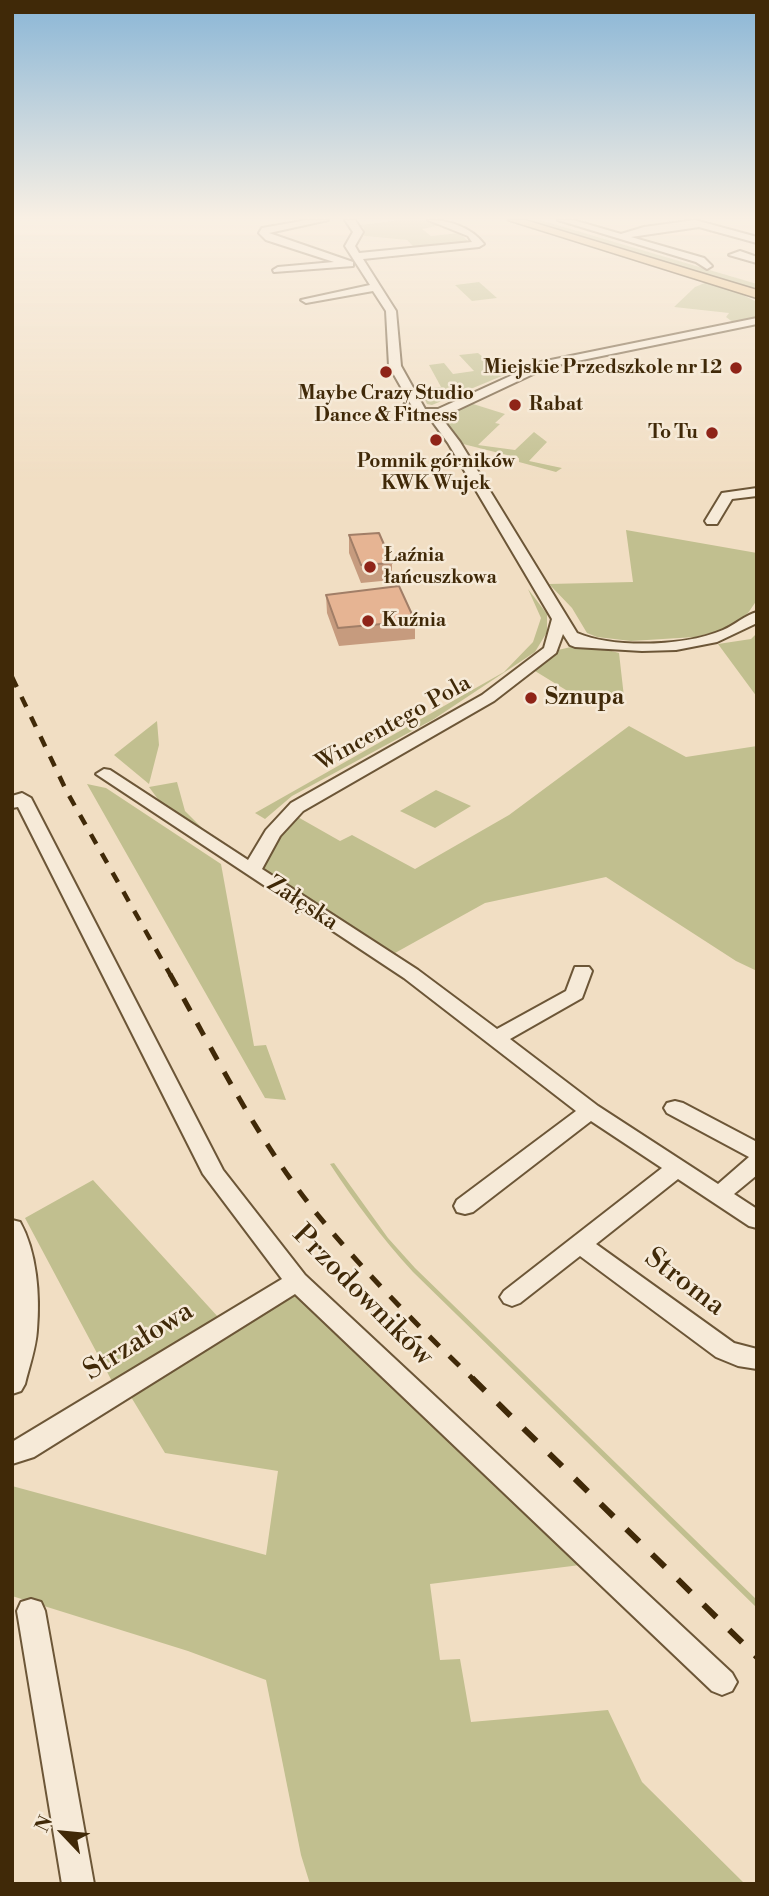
<!DOCTYPE html>
<html>
<head>
<meta charset="utf-8">
<style>
	body { margin:0 }
	#map { position:relative; width:769px; height:1896px; overflow:hidden; background:#f1dec3; font-family:"Libre Bodoni",serif }
	canvas { display:block }
	.frame { position:absolute; inset:0; border:14px solid #402908; pointer-events:none }
	.north { position:absolute; left:28px; top:1798px; width:70px; height:70px; -webkit-text-stroke:5px #f6ead8; paint-order:stroke; rotate:296deg; font-size:19px; font-weight:700; line-height:28px; text-align:center; color:#402908 }
	.north::after { content:''; display:block; margin:auto; width:24px; height:32px; background:#402908; clip-path:polygon(50% 0,100% 100%,50% 72%,0 100%) }
</style>
</head>
<body>
<div id="map">
<canvas width="769" height="1896"></canvas>
<div class="frame"></div>
<div class="north">N</div>
</div>
<script>
const g = document.querySelector('canvas').getContext('2d');
g.lineJoin = 'round';
function fillPath(path, color) { g.fillStyle = color; g.fill(path, 'evenodd'); }
function stroke(path, color, width, dash) { g.strokeStyle = color; g.lineWidth = width; g.lineCap = dash ? 'butt' : 'round'; g.setLineDash(dash || []); g.stroke(path); }
function write(font, color, halo, rows, align = 'center') {
  g.font = font + ' "Libre Bodoni",serif'; g.lineWidth = 5; g.setLineDash([]); g.textBaseline = 'middle'; g.strokeStyle = halo; g.fillStyle = color; for (const [text, x, y, turn = 0] of rows) {
    g.save(); g.translate(x, y); g.rotate((+turn || 0) * Math.PI / 180); g.textAlign = isNaN(turn) ? turn : align; if (halo) g.strokeText(text, 0, 0); g.fillText(text, 0, 0); g.restore();
  }
}
const green = new Path2D(`
	M400,220H424L441,225L422,229L431,236L460,233L469,242L416,249L407,240L364,236V228L360,225Z
	M521,220H540L757,284V291Z
	M479,282L497,298L472,301L455,285Z
	M707,282L739,293L757,302V318L734,323L726,317L729,313L674,307L695,287Z
	M478,353L500,371L526,366L432,405L427,404L420,389L441,387L429,365L444,363L453,374L474,371L459,355Z
	M470,403L505,414L495,423L500,424L478,445L515,450L534,432L547,442L529,461L562,468L556,472L519,462V458L459,443L455,434H451L443,423V417Z
	M626,530L757,553V600L748,613L726,629L695,637L631,641L597,637L587,633L572,608L549,584L633,582Z
	M528,589L547,614V632L535,652L434,719L292,796L265,819L255,813L504,672L533,642L541,618Z
	M757,633V697L718,644L751,639Z
	M575,646H593L619,653L624,697L592,706L535,671L554,651Z
	M157,721L159,745L149,784L114,755Z
	M629,726L686,757L757,746V971L736,961L606,877L485,903L395,953L262,868L277,839L296,816L340,841L352,835L415,869L509,815Z
	M177,782L185,811L205,831L160,802L149,787Z
	M87,784L106,788L221,864L254,1046L266,1045L286,1100L265,1098Z
	M436,790L471,806L435,828L400,811Z
	M334,1163L388,1238L415,1268L757,1600V1608L413,1272C382,1238 355,1202 330,1164Z
	M93,1180L219,1318L114,1385L25,1218Z
	M291,1291L580,1565L430,1584L440,1660L460,1659L471,1722L608,1710L642,1782L745,1884H310L301,1855L266,1680L188,1651L12,1596V1486L266,1555L278,1471L165,1453L128,1392Z`);
const minor = new Path2D(`
	M307,220H328L269,233L353,262V266L274,272L273,270L278,267L334,262L266,240L259,233L262,228Z
	M345,220H355L363,232L355,246L359,253L472,242L468,236L428,220C449,220 471,227 484,244L479,247L363,259L396,311L401,366L425,409H438L541,362L757,318V324L548,367L446,415L444,421L460,442L577,633C615,649 686,646 723,630C735,625 745,615 757,612V623L717,642L676,650L642,651L575,647L570,645L563,634L556,653L494,701L303,811L280,836L262,869L418,970L497,1029L566,991L575,967H589L592,971L582,998L510,1039L598,1106L718,1184L749,1157L667,1113L664,1108L667,1103L675,1101L683,1103L757,1142V1175L734,1194L757,1209V1228L749,1226L678,1179L596,1244L734,1343L757,1349V1369L738,1366L716,1357L580,1256L520,1303L512,1306L504,1303L500,1297L504,1291L662,1168L591,1121L473,1212L465,1214L457,1212L454,1206L457,1200L576,1111L404,978L96,774L104,769L110,770L248,860L266,830L291,803L482,695L544,648L552,619L448,443L432,421L433,416L417,415L389,366L386,311L373,291L306,303L301,300L370,285L345,246L353,232Z
	M558,220H573L621,234L644,227L695,220L757,237V243L699,227L631,237L704,258L712,266L707,269L696,262Z
	M740,251L757,257V263L729,255Z
	M757,488V496L732,499L717,524H707L705,521L722,493Z
	M22,793L31,798L223,1170L305,1275L732,1673L737,1682L732,1691L722,1695L712,1691L295,1294L34,1457L12,1464V1442L282,1279L203,1174L18,807L12,808V796Z
	M12,1220L20,1222C37,1252 40,1296 37,1330C36,1348 29,1367 25,1384L21,1391L12,1394Z
	M31,1599L41,1602L45,1611L94,1884H62L17,1611L21,1602Z`);
const major = new Path2D(`
	M508,220H525L757,290V298Z`);
const railFar2 = new Path2D(`
	M12,677L67,792L171,976`);
const railFar1 = new Path2D(`
	M170,974C216,1056 258,1141 317,1214C365,1273 419,1327 474,1380`);
const rail = new Path2D(`
	M472,1378L757,1657`);
const wall = new Path2D(`
	M349,535L392,563V580L361,583L349,553Z
	M326,595L415,621V639L339,646L327,613Z`);
const building = new Path2D(`
	M379,533L392,563L361,565L349,535Z
	M399,586L415,621L338,628L326,595Z`);
const markers = [
	[736,368,7,"#8f2418"],
	[386,372,7,"#8f2418"],
	[515,405,7,"#8f2418"],
	[712,433,7,"#8f2418"],
	[436,440,7,"#8f2418"],
	[370,567,7,"#8f2418"],
	[368,621,7,"#8f2418"],
	[531,698,7,"#8f2418"]
];
const farPoinames = [
	["Miejskie Przedszkole nr 12",722,368,"right"],
	["Maybe Crazy Studio",386,394,"center"],
	["Dance & Fitness",386,416,"center"],
	["Rabat",529,405],
	["To Tu",698,433,"right"],
	["Pomnik górników",436,462,"center"],
	["KWK Wujek",436,484,"center"],
	["Łaźnia",384,556],
	["łańcuszkowa",384,578],
	["Kuźnia",382,621]
];
const poiNames = [
	["Sznupa",545,698]
];
const streetNames = [
	["Wincentego Pola",394,724,-29],
	["Załęska",302,904,33]
];
const nearStreetnames = [
	["Stroma",684,1283,37],
	["Przodowników",362,1296,45],
	["Strzałowa",139,1342,-32]
];
fillPath(green, '#c1bf8f');
stroke(minor, '#6c5637', 4);
stroke(major, '#402908', 3);
fillPath(minor, '#f6ead8');
fillPath(major, '#e8bf82');
stroke(railFar2, '#402908', 4.5, [11, 11]);
stroke(railFar1, '#402908', 5, [14, 14]);
stroke(rail, '#402908', 6, [18, 18]);
fillPath(wall, '#c69b7e');
fillPath(building, '#e6b493');
stroke(building, '#a17e67', 2);
const sky = g.createLinearGradient(0, 0, 0, 485);
sky.addColorStop(0, '#8ab6d6');
sky.addColorStop(0.45, '#f9f0e4');
sky.addColorStop(1, '#f9f0e400');
g.fillStyle = sky;
g.fillRect(0, 0, 769, 485);
for (const [x, y, r, color] of markers) { const dot = new Path2D(); dot.arc(x, y, r, 0, 2 * Math.PI); g.fillStyle = color; g.fill(dot); stroke(dot, '#f6ead8', 2.5); }
write('bold 19px', '#402908', '#f6ead8', farPoinames, 'left');
write('bold 23px', '#402908', '#f6ead8', poiNames, 'left');
write('23px', '#402908', '#f6ead8', streetNames);
write('28px', '#402908', '#f6ead8', nearStreetnames);
</script>
</body>
</html>
